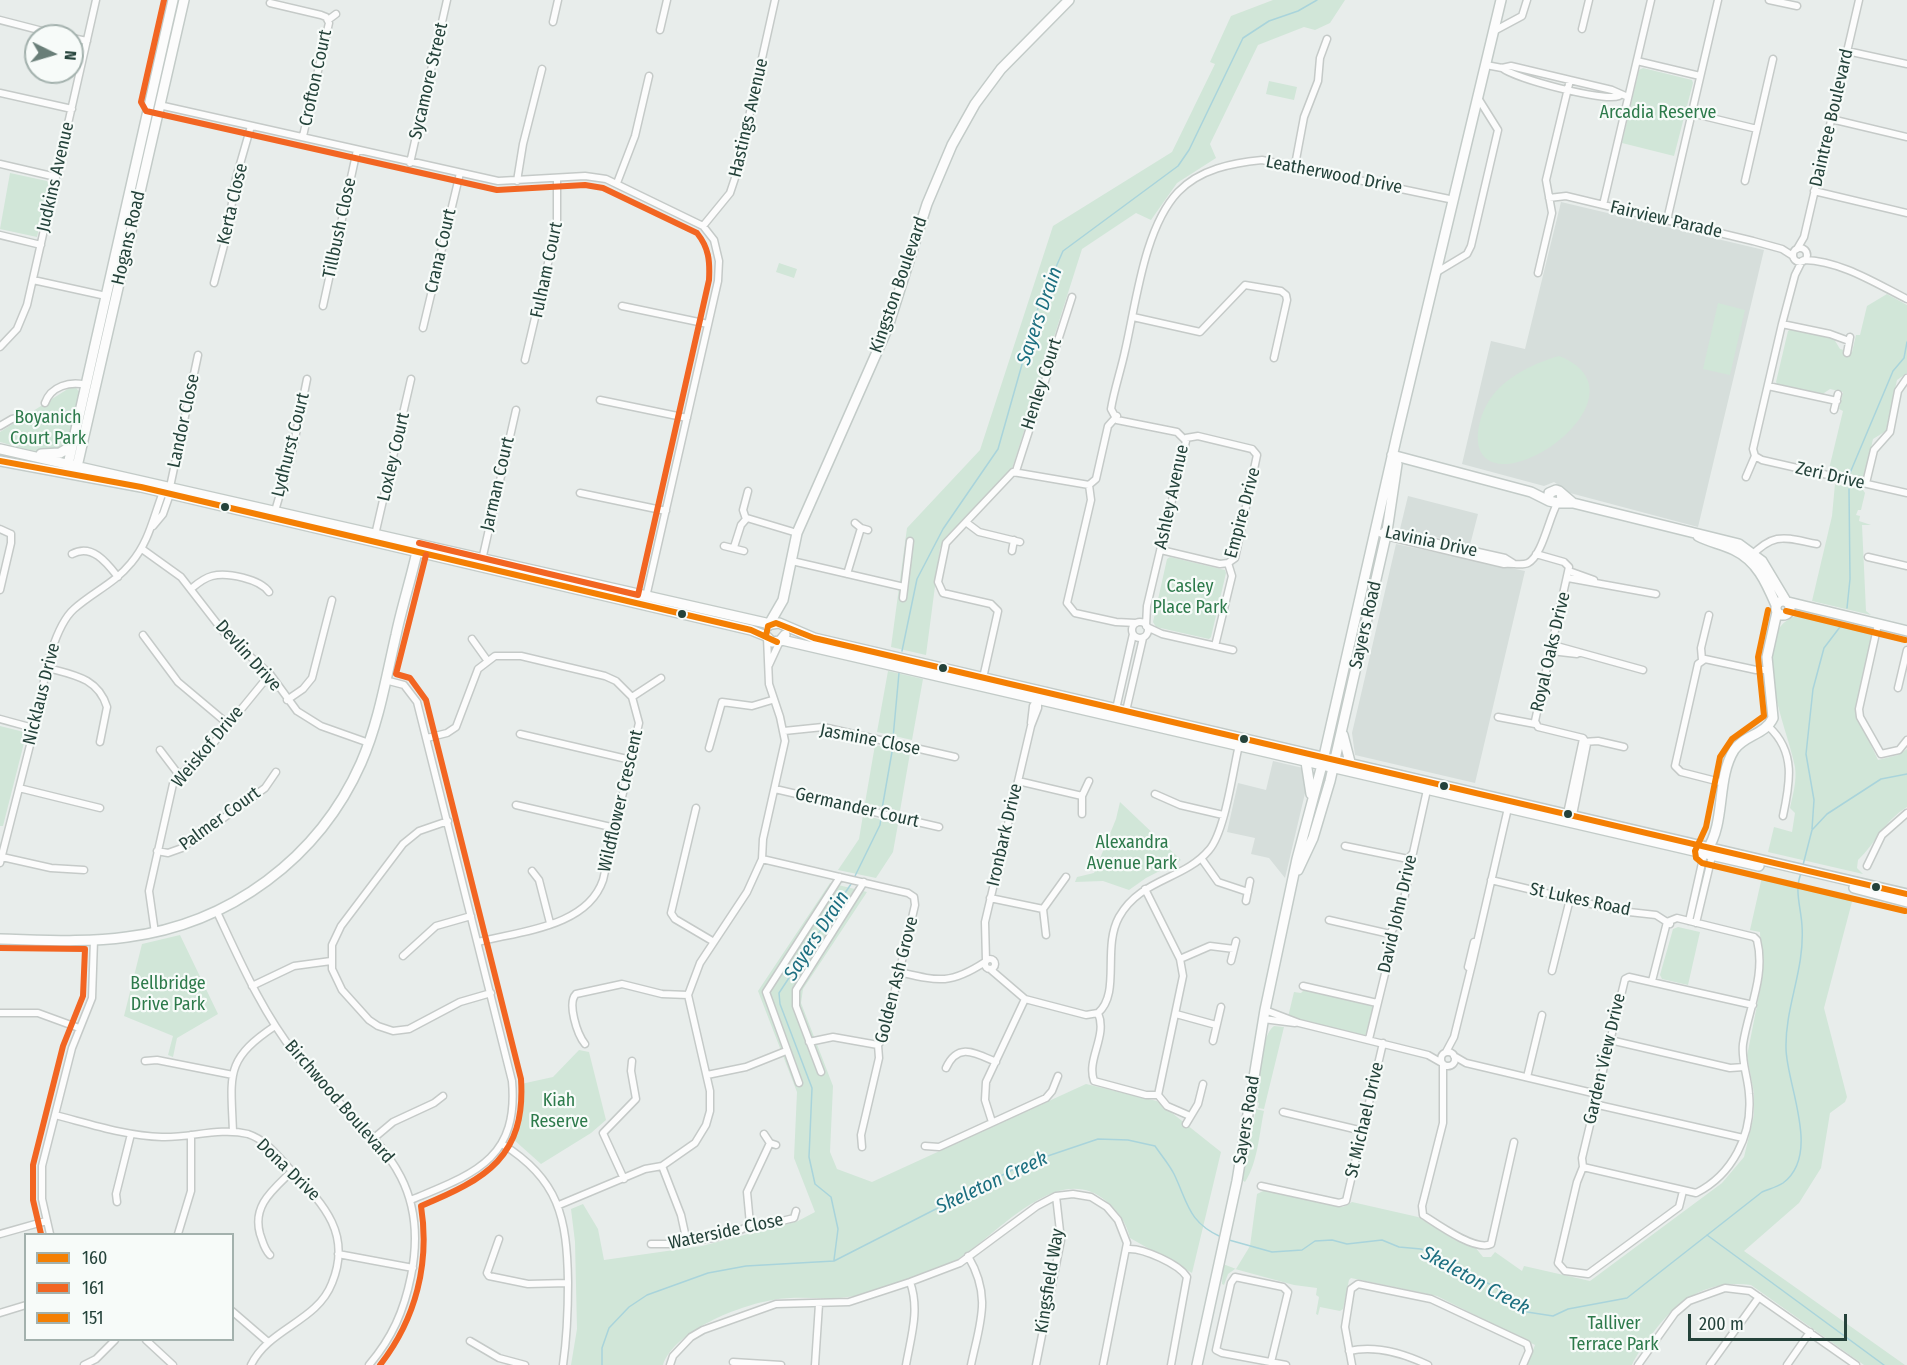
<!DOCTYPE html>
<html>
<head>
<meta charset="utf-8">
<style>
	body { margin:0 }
	#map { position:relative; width:1907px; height:1365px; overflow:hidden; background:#e8edeb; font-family:"Fira Sans Condensed",sans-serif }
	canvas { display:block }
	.legend { position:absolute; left:24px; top:1233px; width:210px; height:108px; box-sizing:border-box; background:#f7fbf9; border:2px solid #a3b1ad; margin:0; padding:8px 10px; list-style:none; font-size:18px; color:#24423a }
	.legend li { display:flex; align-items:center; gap:12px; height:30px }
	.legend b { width:30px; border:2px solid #a3b1ad }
	.north { position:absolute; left:24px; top:24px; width:60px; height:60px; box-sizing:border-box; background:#f7fbf9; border:2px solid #a3b1ad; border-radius:50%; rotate:95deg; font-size:16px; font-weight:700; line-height:24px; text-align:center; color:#24423a }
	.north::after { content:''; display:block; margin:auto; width:21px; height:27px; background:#697e78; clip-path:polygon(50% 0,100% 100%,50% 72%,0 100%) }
	.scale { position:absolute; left:1688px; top:1314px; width:159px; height:27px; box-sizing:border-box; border:3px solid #24423a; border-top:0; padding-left:8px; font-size:18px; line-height:21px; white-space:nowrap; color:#24423a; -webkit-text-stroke:4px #f7fbf9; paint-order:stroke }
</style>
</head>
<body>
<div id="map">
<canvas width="1907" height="1365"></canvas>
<ul class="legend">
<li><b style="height:8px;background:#f47f03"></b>160</li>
<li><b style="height:8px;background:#f26522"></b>161</li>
<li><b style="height:8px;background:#f47f03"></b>151</li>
</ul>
<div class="north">N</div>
<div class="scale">200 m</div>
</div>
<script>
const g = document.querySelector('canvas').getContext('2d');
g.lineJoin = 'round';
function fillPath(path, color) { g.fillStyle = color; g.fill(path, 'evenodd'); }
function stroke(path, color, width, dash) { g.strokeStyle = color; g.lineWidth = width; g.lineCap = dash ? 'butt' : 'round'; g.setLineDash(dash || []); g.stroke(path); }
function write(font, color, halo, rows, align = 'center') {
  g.font = font + ' "Fira Sans Condensed",sans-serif'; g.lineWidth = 4.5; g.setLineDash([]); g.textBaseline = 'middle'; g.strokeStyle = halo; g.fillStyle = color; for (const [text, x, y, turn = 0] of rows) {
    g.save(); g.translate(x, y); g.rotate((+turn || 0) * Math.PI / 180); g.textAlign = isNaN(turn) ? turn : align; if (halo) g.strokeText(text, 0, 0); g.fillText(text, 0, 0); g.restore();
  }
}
const built = new Path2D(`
	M1561,202L1764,250L1698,527L1570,493L1554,482L1544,486L1462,464L1491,341L1525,349Z
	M1408,496L1478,514L1470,545L1400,529Z
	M1396,544L1525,571L1475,783L1355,755L1352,733Z
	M1273,761L1303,768L1306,789L1285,878L1269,858L1251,854L1255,838L1227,832L1238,783L1266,790Z`);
const green = new Path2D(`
	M1273,0H1345L1330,23L1315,30L1304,27L1258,45L1210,144L1216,158L1177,183L1151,220L1136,213L1082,249L1012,469L940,548L926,655L891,647L907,528L980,450L1053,226L1172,152L1215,64L1210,62L1231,16Z
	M1643,68L1692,80L1693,83L1674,156L1622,143L1639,70Z
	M1269,81L1297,87L1294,100L1266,94Z
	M10,173L47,181L49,184L37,237L0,229Z
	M779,263L797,269L794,278L776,272Z
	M1887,294L1907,305V373L1897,380L1886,431L1873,439L1865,475L1862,477L1829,469L1843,411L1839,409L1843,392L1830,389L1821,395L1778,385L1776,382L1788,331L1791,329L1834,339L1840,349L1852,352L1856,335H1860L1867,306Z
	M1718,303L1745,310L1730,375L1703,369Z
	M1559,356C1633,385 1556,460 1507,464C1465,466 1476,416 1493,395C1509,375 1535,363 1559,356Z
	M74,385L80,393C77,407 76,432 68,444C57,461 16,446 0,442V432Z
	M1835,484L1863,490L1865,493L1861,510H1858L1856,515L1860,516L1859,521L1871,525H1862L1866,611L1871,615L1812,601L1832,516Z
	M1170,557L1225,570L1226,573L1211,637L1209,639L1156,627L1153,622L1167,559Z
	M1802,614L1870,628L1873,631L1855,711L1878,760L1898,755L1907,749V807C1884,821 1876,843 1858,860L1857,868L1863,874L1768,852L1774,827L1792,832L1795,813L1790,808C1793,794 1797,781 1795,767C1789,730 1740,628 1802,614Z
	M888,671L923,679L912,740L877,732Z
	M0,726L24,732L26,735L3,826H0Z
	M875,745L910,753L900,811L865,803Z
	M1120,802L1181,860L1146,878L1129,890L1103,881L1075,882L1077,877L1094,873L1116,819Z
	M863,815L898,824L893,852L876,878L838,870L859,839Z
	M1762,877L1853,898L1824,1008L1847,1097L1845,1102L1830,1113L1821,1168L1799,1203L1744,1251L1905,1365H1864L1751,1285C1705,1279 1675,1302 1650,1337C1644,1346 1636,1355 1632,1365H1527L1535,1345L1437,1296L1351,1278L1349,1280L1343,1309L1340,1311L1320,1307L1318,1315L1316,1314L1319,1297L1316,1295L1317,1288L1294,1285L1235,1269L1228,1274L1224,1285L1222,1284L1223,1264L1236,1269L1250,1246L1257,1194L1267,1189L1343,1207L1352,1202L1418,1217L1455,1240L1475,1247L1483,1257H1491L1495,1252L1522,1271L1524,1266L1590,1281L1722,1183L1744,1157L1754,1115V1093L1747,1056L1762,980L1760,932L1750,930Z
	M830,883L867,892L803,989L801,1003L833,1086L830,1152L837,1169L872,1182L1086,1084L1157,1101L1221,1152L1192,1273L1130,1238C1126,1222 1119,1212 1106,1201C1058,1159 996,1236 958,1259C943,1269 873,1293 855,1296C828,1301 799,1295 773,1300C740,1305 674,1331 663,1365H571L577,1329L575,1242L571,1209L583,1204L598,1229L604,1260L702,1246L798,1221L815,1212L794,1158L797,1092L758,991Z
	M1678,927L1700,932L1688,985L1662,979L1660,975L1673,929Z
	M180,935L218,1014L177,1038L173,1057L168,1055L173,1036L124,1016L142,944Z
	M1305,989L1373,1005L1368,1033L1364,1036L1288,1017L1294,992L1301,993Z
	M1274,1026L1284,1027L1264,1109L1258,1108L1259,1103L1257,1102C1260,1085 1260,1035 1274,1026Z
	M579,1050L589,1052L606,1120L591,1133L541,1164L513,1139L521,1111V1084L553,1077Z
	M1256,1109L1264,1111C1259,1134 1258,1162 1245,1182L1242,1180Z`);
const stream = new Path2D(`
	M1850,473L1893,371L1904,358L1907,342
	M1847,608L1850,579L1849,489
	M902,651L917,579L943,529L998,449L1038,308L1063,251L1178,166L1189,150L1243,38L1269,21L1298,11L1317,0
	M893,738L899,673
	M882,809L893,746
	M1812,829L1814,800L1806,754L1813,689L1824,648L1843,623
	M1803,865L1812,830L1827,814L1881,779L1907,774
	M855,876L880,825L881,818
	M1707,1235L1884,1365
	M1229,1240L1272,1252L1302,1250L1315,1241L1332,1240L1347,1244L1382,1240L1399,1247L1421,1249L1436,1254L1500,1290L1527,1312L1553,1316L1568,1309L1627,1298L1762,1192C1769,1189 1777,1187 1783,1183C1822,1154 1786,1084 1786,1048C1785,1007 1805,969 1802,926C1801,907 1794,891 1801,873
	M834,1260L838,1229L831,1197L815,1184L809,1157L812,1088L780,1004L779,993L851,884
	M602,1365V1348L609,1328L629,1307L647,1295L708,1273L746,1266L834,1261L1024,1164L1098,1139L1128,1140L1155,1146C1161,1155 1169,1164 1174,1174C1188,1203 1188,1222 1221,1237`);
const street = new Path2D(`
	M1769,0L1797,6
	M270,3L321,15L326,17L329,23L303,136
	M0,20L62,36
	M328,20L336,14
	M553,22L558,0
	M1582,29L1589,0
	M660,30L667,0
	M1494,31L1522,16L1527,0
	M72,38L87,41
	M1847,51L1907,64
	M1637,61L1700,76
	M1486,65L1502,68L1511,66L1612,90L1628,97
	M1502,68C1516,79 1604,102 1619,96
	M0,93L72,109
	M159,105L498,181L585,176L606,179L703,226L714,240L719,261L718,281L646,597
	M1691,113L1757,129
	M1831,119L1907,137
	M410,163L447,0
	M0,164L56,177
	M1295,165L1304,117L1318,81L1320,58L1327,39
	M517,181L523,144L542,69
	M1745,181L1773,59
	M617,183L635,136L649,76
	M1814,191L1907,213
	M1549,198L1566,196L1753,241L1782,249L1793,256
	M1603,205L1651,0
	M1667,220L1718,0
	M703,226L730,193L736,175L775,0
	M0,235L41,245
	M1793 255a7 7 0 1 1 14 0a7 7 0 1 1-14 0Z
	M1797,249L1804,237L1859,0
	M1804,260C1841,261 1875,283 1907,299
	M1437,272L1467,254L1471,246L1498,130L1478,98
	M1538,273L1552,213L1546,180L1570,80
	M33,280L106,296
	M214,283L227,234L236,178L251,126
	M323,306L357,150
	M622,306L708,324
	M1133,317L1200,332L1245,285L1281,291L1286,295L1287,300L1274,358
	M1782,324L1830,334L1849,341
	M423,328L460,173
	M0,347L17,329L27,305L96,0
	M1847,353L1850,337
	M525,360L557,225V178
	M1768,386L1837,401
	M600,400L687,418
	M45,403C51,386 70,381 86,385
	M1834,410L1838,394
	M1117,416L1108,426L1096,479L1089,485L1091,500L1067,603L1075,613L1116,622L1136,623
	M0,426L12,419L22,417
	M1186,438L1198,436L1252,449L1257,455L1235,558L1228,563L1232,576L1215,646
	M1755,456L1762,460L1907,493
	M1016,471L1072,297
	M1746,477L1755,456L1753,449L1782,324L1795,275L1802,261
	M1866,483L1874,450L1890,432L1898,391L1907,378
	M170,487L198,355
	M580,493L666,511
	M275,511L292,453L307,379
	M746,519L743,510L748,491
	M855,523L861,528L868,530
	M967,523L979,532L1020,542
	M153,526L163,514L170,494
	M0,529L11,534
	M1376,531L1386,536L1504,564C1512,563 1522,566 1528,563C1542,556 1549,518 1557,504
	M1384,531L1505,558L1513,563
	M375,535L411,379
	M724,546L744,551
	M734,547L741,525L747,518L797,533
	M142,549L181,577L226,635L270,674L297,711L321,726L369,743
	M1161,550L1220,564L1228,563
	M1012,551L1014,540
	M72,554C92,543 107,563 118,577
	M1536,554L1564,562L1569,567L1535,721L1538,727L1583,738L1587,744L1573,815
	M1750,557C1775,531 1785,538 1817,544
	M1868,557L1907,566
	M482,560L516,410
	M792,561L904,587
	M1569,571L1594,580
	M847,574L861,528
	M1568,578L1656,594
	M192,588C198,583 204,578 212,576C227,572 260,579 269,592
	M0,590L11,543V534
	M903,598L910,541
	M1132 630a8 8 0 1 1 16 0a8 8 0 1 1-16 0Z
	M1878,624L1859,709L1860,717L1881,754L1899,750L1907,740
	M1146,626L1147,606L1186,441L1177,432L1117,420L1111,409C1114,390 1121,370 1125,351C1136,304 1144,228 1178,192C1200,169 1232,163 1262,160L1454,200
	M1147,627L1162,634L1233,650
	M143,635L178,682L228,724
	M472,639L487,660
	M1553,645L1643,670
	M1551,651L1577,654
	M1702,660L1701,648L1709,615
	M769,665L780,641
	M48,668C74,675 98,678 107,707L100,742
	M983,678L998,611L991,604L943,593L938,582L946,543L1013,472L1089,485
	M385,680L404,685L417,702L512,1081C519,1160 473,1174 411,1200
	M1898,688L1907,650
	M632,697L661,678
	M287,700L303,689L312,678L332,600
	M1116,709L1133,634
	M1126,711L1143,638
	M1498,717L1535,724
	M0,719L33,728
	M1031,723L1033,706L1038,698
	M1769,727C1796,752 1790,783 1783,816
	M784,731L823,727L955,757
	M520,734L631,760
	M427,738L447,733L456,727L478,669L495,656H521L605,676L616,681L632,697L639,723L603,880C587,927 521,931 478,942
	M1583,742L1598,741L1624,747
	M709,748L722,702L752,706L772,700
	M160,750L179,775
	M1018,781L1082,796
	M1724,783L1681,772L1675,766L1698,664L1705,659L1756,670H1766
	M19,788L100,808
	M775,789L939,827
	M1155,794L1180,805L1223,815
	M516,805L615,828
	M696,808L671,913L675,919L714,942
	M1082,814V796L1089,781
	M1567,814L1583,739
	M448,821L419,831L403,844L341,926L332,945V969L342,990L369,1020L378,1026L393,1031L409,1029L460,1002L491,993
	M1345,846L1408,859
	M157,851L168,853L182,848L265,788L276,772
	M2,857L51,868L84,870
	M1201,858L1218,882L1248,892
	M762,859L908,893L914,897L915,905L884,1037L878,1045L879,1058L861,1135L862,1147
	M0,863L42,698C43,674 56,625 74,609C93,592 115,583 131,563C149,542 153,518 163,492
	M1867,866L1882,835L1907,813
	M532,871L539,880L550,923
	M1491,880L1620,911L1656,915L1670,924
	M1145,889L1180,959L1183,976L1158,1095
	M990,898L1043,909L1066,877
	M1246,901L1250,881
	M1043,909L1046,935
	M217,912C240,961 262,1012 296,1055C356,1131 434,1163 411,1276C404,1311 392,1338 369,1365
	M1329,920L1390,934
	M1689,921L1704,854
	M1667,922L1677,918L1754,937L1757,940C1766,976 1748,1010 1743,1044C1741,1061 1748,1077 1749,1094C1753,1135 1732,1175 1696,1193L1583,1167L1582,1158L1625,979L1629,977L1753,1005
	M1696,923L1712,856
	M155,933L149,891L173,784L179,775L203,756L270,674
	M403,956L436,926L471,916
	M1180,959L1210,946L1234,949
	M985 964a5 5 0 1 1 10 0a5 5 0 1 1-10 0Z
	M986,961L985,922L1031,726L1038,708V697
	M1231,961L1236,941
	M1468,967L1474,942
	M990,969L1025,999L1086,1015L1098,1013
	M1552,971L1570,899
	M899,972C938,981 950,985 985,962
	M1652,981L1667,922
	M252,986L294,966L331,961
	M1303,986L1377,1003
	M1265,1010L1299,1023L1428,1055L1442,1063
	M0,1013H38L79,1028
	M1176,1014L1216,1025
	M1263,1019L1295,1023
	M1369,1039L1393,941L1390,934C1402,916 1410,881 1408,859L1413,853L1427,790
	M1610,1040L1730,1068L1744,1067
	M1213,1041L1221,1007
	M809,1042L833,1037L878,1045
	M585,1044C577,1034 567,1003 576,994L622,984L662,994L688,995
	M1441 1059a7 7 0 1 1 14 0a7 7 0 1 1-14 0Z
	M1446,1052L1454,1037L1473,960L1508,808
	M1454,1056L1466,1063L1597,1094
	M145,1061L157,1060L233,1075
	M1443,1064V1123L1422,1206L1423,1215C1437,1224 1476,1252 1491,1244L1514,1142
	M946,1068C958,1042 975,1053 996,1062
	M821,1072L796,1006V990L864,882
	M707,1075L746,1067L786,1051
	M1527,1077L1542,1015
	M799,1083L766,992L840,877
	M1594,1104L1743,1138
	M1283,1112L1363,1131
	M55,1115C90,1124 126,1136 162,1137C190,1138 220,1127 248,1134C266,1140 277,1155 289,1168C321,1202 353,1232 332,1283C317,1322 269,1328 251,1365
	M1190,1116L1167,1106L1158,1095H1146L1094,1081C1086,1059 1108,1036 1098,1013C1121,993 1102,948 1119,917C1141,878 1184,880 1209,850C1225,832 1233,770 1239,745
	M992,1122L985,1100L986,1082L1025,999
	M1186,1124L1198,1104L1203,1084
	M233,1132C231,1075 224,1060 275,1026
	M764,1134L770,1143L776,1145
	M374,1138L393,1122L434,1103L443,1096
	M502,1144C559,1179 567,1218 568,1282C568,1310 567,1337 563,1365
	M925,1146L939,1147L1046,1098L1052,1091L1058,1076
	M662,1166L681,1215L686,1238
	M1583,1167L1577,1182L1558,1263L1565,1271L1588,1274L1679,1207L1683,1191
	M624,1179L603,1133L636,1099L631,1071L632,1061
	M1261,1186L1339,1203L1346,1201L1383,1043
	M117,1202L116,1194L131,1134
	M559,1205L645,1169L662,1166L695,1143L706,1125L710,1111V1091L688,995L700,963L747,892L762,859L763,839L785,741L780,717L769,684L767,637
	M750,1224L747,1192L770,1143
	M0,1234L46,1221
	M50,1234L42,1199V1166L72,1048L92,998L94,940
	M178,1234L191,1191V1135
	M499,1239L487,1273L489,1276L528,1284L568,1283
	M651,1244H675L686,1238C697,1244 741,1233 750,1224L761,1226L794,1218L796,1211
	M1128,1249C1143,1248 1179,1264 1187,1277L1171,1365
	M338,1254L413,1268
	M270,1255C264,1249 263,1242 260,1234C252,1205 273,1190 292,1171
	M968,1256C992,1297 980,1322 971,1365
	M232,1311L268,1342
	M0,1313L26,1305
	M146,1340L173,1365
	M470,1341L499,1358L525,1365
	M1349,1351C1375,1345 1405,1354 1428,1365
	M733,1362L781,1365
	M1271,1362L1288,1292L1283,1287L1235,1277L1231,1283L1216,1350L1222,1353L1286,1365
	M84,1365L96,1359L115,1340
	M670,1365L673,1356L691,1337L703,1330L776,1304L849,1302L910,1282L960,1263L1037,1206L1056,1196L1073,1194L1091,1197L1107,1207L1118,1220L1127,1243L1103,1365
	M815,1365L819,1304
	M906,1365C911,1336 920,1310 910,1282
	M1036,1365L1061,1240L1056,1196
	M1352,1365L1345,1327L1351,1289L1358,1284L1431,1299L1527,1344L1529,1351L1523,1365
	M1638,1365L1675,1313L1689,1301L1725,1288L1750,1291L1856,1365
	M1710,1365L1759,1297
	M1787,1365L1810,1332`);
const secondary = new Path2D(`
	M0,449L770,624
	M41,454L60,453L72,446
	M1392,455L1531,492L1549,501
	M0,461L141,487L751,630L766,636L772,642L780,641L785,635
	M67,469L173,0
	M76,471L184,0
	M1561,493L1562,499L1558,503L1549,501V493L1556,490L1559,491L1573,503
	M1558,503H1573L1739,544L1762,561L1786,601
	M1698,536C1709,542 1722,544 1734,550C1757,561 1766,582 1776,605
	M1776 608a7 7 0 1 1 14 0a7 7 0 1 1-14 0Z
	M1788,602L1907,631
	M772,624L779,623L814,638L1907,894
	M768,626L783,600L797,533L888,327L927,204L952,145L975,104L1001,69L1069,0
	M782,640L1759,866
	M1343,735L1350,762
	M1306,762L1311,794
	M1707,850C1726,822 1716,779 1734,750C1744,735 1765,735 1773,718L1767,657L1777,612
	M1298,870L1313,838L1330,781L1387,531L1397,464
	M1854,888L1907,902
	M0,939C42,940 86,943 127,937C230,924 319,858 361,763C379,722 386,678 396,635C402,606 412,576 418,547
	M1197,1365L1237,1181L1265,1010L1297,859L1322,765L1397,435L1501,0`);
const bus1 = new Path2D(`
	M0,461L141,487L751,630L777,642
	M766,636L768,626L776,623L814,638L1907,894`);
const bus2 = new Path2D(`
	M164,0L141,102L146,111L497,190L585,185L603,188L697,233C709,248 710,261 709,280L638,595L419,543
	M0,948L85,949L83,996L63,1046L33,1165V1200L41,1234
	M380,1365C416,1319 430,1263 421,1206C486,1179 526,1157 521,1079L426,700L410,678L396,674L426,555`);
const bus3 = new Path2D(`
	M1768,610L1758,657L1764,716L1732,739L1720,757L1706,827L1695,851L1696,858L1702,863L1905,911
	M1786,611L1905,640`);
const markers = [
	[225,507,5,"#24423a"],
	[682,614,5,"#24423a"],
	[943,668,5,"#24423a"],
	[1244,739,5,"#24423a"],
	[1444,786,5,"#24423a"],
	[1568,814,5,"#24423a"],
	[1876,887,5,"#24423a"]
];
const streetNames = [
	["Crofton Court",316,78,-78],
	["Sycamore Street",429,81,-77],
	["Hastings Avenue",749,118,-77],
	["Daintree Boulevard",1832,118,-77],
	["Leatherwood Drive",1334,175,11],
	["Judkins Avenue",56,177,-77],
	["Kerta Close",233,204,-77],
	["Fairview Parade",1666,220,13],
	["Tillbush Close",340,228,-78],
	["Hogans Road",129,238,-77],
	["Crana Court",441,251,-77],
	["Fulham Court",547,270,-78],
	["Kingston Boulevard",899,285,-71],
	["Henley Court",1042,384,-72],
	["Landor Close",184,421,-78],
	["Lydhurst Court",291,445,-76],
	["Loxley Court",394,457,-77],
	["Zeri Drive",1830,476,13],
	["Jarman Court",498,484,-77],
	["Ashley Avenue",1172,497,-78],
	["Empire Drive",1243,513,-75],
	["Lavinia Drive",1431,542,12],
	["Sayers Road",1366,625,-77],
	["Royal Oaks Drive",1551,652,-77],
	["Devlin Drive",248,656,48],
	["Nicklaus Drive",42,694,-76],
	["Jasmine Close",870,740,11],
	["Weiskof Drive",208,747,-50],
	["Wildflower Crescent",621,801,-77],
	["Germander Court",857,808,13],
	["Palmer Court",220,819,-36],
	["Ironbark Drive",1005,835,-77],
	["St Lukes Road",1580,900,12],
	["David John Drive",1398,914,-77],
	["Golden Ash Grove",897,980,-76],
	["Garden View Drive",1605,1059,-77],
	["Birchwood Boulevard",339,1102,49],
	["Sayers Road",1247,1120,-81],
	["St Michael Drive",1365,1120,-77],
	["Dona Drive",288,1170,44],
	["Waterside Close",726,1232,-12],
	["Kingsfield Way",1050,1281,-81]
];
const parkNames = [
	["Arcadia Reserve",1658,113],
	["Boyanich",48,418],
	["Court Park",48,439],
	["Casley",1190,587],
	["Place Park",1190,608],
	["Alexandra",1132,843],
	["Avenue Park",1132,864],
	["Bellbridge",168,984],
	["Drive Park",168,1005],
	["Kiah",559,1101],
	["Reserve",559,1122],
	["Talliver",1614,1324],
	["Terrace Park",1614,1345]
];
const waterNames = [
	["Sayers Drain",1040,316,-71],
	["Sayers Drain",817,936,-57],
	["Skeleton Creek",992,1183,-25],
	["Skeleton Creek",1475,1281,29]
];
fillPath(built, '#d6dedb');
fillPath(green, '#d1e6d8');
stroke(stream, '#a9d4db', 1.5);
stroke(street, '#c5cac8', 9);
stroke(secondary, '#c3cbc8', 12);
stroke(street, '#fcfcfc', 6);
stroke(secondary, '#fcfcfc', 9);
stroke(bus1, '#f47f03', 6);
stroke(bus2, '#f26522', 6);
stroke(bus3, '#f47f03', 6);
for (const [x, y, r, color] of markers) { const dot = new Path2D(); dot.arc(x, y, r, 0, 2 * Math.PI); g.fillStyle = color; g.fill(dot); stroke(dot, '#f7fbf9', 2); }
write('18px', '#24423a', '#f7fbf9', streetNames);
write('18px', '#2d7a4b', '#f7fbf9', parkNames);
write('italic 20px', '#1c6f80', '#f7fbf9', waterNames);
</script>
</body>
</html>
